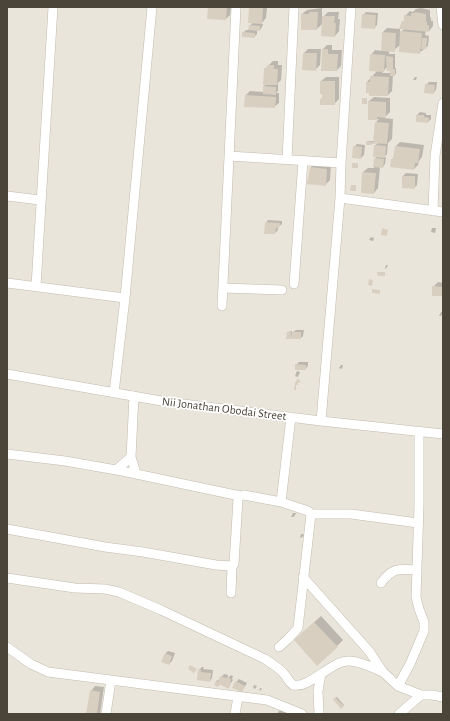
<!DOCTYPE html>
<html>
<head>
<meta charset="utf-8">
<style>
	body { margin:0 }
	#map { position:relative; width:450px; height:721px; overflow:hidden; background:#f6f3ec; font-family:"Alegreya Sans",sans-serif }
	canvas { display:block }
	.frame { position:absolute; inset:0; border:8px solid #4b4439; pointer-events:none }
</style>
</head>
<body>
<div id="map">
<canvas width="450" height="721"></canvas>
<div class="frame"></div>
</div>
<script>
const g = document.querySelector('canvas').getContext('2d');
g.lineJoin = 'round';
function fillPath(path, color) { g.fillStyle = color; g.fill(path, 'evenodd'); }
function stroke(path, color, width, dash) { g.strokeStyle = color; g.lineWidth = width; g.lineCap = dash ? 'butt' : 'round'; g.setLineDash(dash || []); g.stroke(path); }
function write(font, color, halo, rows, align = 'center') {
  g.font = font + ' "Alegreya Sans",sans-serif'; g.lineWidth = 3.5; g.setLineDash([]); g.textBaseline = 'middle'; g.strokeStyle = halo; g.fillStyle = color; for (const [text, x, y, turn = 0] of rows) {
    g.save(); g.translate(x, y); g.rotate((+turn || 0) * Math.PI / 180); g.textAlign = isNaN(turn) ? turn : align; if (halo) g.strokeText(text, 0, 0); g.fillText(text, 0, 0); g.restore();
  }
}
const residential = new Path2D(`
	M7,7H443V714H7Z`);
const shadow = new Path2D(`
	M210,7H231L230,15L226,19L209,8Z
	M250,7H275L274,8H267L266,18L261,24H263L262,27L260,30L257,29V34L254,37L243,33L246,30H249L250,26L253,22Z
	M322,8V18L328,12H339L338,19H340L339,31L335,36L323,23L317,29L302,14L307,10Z
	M421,8L430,10V17L431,18V21H433V26L429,31L426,30L425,35L429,36L428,46L419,53L400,45L394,50H389V54H395V68H396V74L393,75L392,91L388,95L367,82L377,71L371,55L375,50L382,51L383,32L387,28L400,29V33L404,29L403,22L405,19V16L410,11L413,12L416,9ZM387,67L391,73H382Z
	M366,12L378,13L377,25L374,28L363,15Z
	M327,45H332V50H342L341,66L337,70L323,49Z
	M308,49H321L320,65L315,70L304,53Z
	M273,61H278V65H282L281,80L277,84H278V91L276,93H279V103L274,107L246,95L250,91L264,92V86L266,84L265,69Z
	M326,77H339V99L334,104L321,99L323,97L321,81Z
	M415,77H417L416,80H413Z
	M429,82H437L436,90L433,93L426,85Z
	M374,97L390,98V112L384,118L393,119L392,139L388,143L387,154L384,157H386L385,164L383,167H380L378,188L374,193L362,192L363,172L368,168H374L375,159L377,156L374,146L378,143L367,144L368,141H374L376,122L379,119H369V101Z
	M420,112L426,113V115H431V119L428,122L417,115Z
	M400,142L424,145L422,157L419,161L418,165L414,169L392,159L395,157L396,146Z
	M357,144L365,145L364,155L361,158L354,147Z
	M315,163L331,164L330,180L325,185L311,167Z
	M406,173L418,174L417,185L414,188L403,176Z
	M268,220L282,221V224L278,227V230L275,233L266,223Z
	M432,228H436L435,233L431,232Z
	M371,237L374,238L373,241L369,240Z
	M386,265H388L386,269L385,268Z
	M438,282L443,283V295L433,287Z
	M441,312H443L441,316H439Z
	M296,330H304L303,336L301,338L293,336L291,338L288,332L292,331V333Z
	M299,362H308V366L305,369L296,365Z
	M341,365H343L342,369L339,368Z
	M297,371L300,372L298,377L295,376Z
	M293,513H296L294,517H291Z
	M301,534H303L304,536L300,538Z
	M321,616L343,640L337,646L301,634Z
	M168,651L175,653L172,661L169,664L165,654Z
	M202,667H204L203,669L213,670L212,678L210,681L198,679L199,670Z
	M224,674L228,675V678L231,675L233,676L232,679L233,680L228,687L220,684L218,686L216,681L220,679Z
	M239,679L247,683L242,691L236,682Z
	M254,685L257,686L255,689L253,688Z
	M95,686L104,687L100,714H87L91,691Z
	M260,688H262L261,690L259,691Z
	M337,697L344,705L342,707L334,699Z
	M283,707L287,708V714H278V712Z`);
const building = new Path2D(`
	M221,7H227L226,20L207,19L208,8H221Z
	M249,7H263L262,24L248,23Z
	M309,12H318L317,30H301V14H309Z
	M415,12L426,14V21L427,22V25H429V32L399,29L402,21H404V15L411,16V13H415Z
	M362,14L376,15L375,29L361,28Z
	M322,16H335L334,23H336L335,37L321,36Z
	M249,25L260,26V31L248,30Z
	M400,31L422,33L420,54L399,52Z
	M242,32L255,33V38L242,37Z
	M382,32L396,33L395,52L381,51Z
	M422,38H427L426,49H421Z
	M322,49H328V54H338L337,71H321Z
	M303,53H317L316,71L302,70Z
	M370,54L385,55L384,72L369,71Z
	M386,56L393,57V69H395V76H390V71H387Z
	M267,65H274V69H278L277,85H263L264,68H267Z
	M370,76L389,77L388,96H369V93H366V82H370Z
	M320,81H335V105H320V99H322V94H320Z
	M425,84L435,85L434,94L424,93Z
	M263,86L276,87V95L263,94Z
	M245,95L276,97L275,108L244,107Z
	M362,98H367V104H362Z
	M368,101L386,102V118L377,117V120H368Z
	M416,115H424V117L429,118L428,123L416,122Z
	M375,122L389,123L387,144L372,143V145H366V141L373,142Z
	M374,145L386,146L385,158L373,157Z
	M353,146L362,147L361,159L352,158Z
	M395,146L420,149L418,163H415L414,170L390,167L391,159H393Z
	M374,158L384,159L383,168L373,167Z
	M352,163H358V168H352Z
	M310,167L327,169L326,186L307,184Z
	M362,172L376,173L374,194L361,193Z
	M402,176H415V189L402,188Z
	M351,185H356V191H350Z
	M265,222L280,223L279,228H276L275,234H264Z
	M382,228L388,230L387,236L381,235Z
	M377,272H385V276H378Z
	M369,279L373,280L372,286L368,285Z
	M432,286L443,287V296H432Z
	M372,289L380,290V294L372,293Z
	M287,332H291V339H286Z
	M292,332H301V339H291Z
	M295,364L306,365V370H295Z
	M297,379L300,380V383L298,382V385H296V390H294L295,382H296Z
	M314,622L338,647L317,666L294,640Z
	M165,653L172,656L169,665L161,662Z
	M190,665L197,669L194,673L188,669Z
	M198,669L201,670V672L211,673L210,682L197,680Z
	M220,676L226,678L225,680L227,677L231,679L230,682L231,683L229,689L219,684L218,687L214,685L216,681L218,682Z
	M235,681L245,686L242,692L232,688Z
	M90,690L100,692L97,714H86Z
	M335,697L344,706L341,709L333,699Z`);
const minor = new Path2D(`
	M441,7L443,25
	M229,156L341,163
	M287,160L294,7
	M7,196L40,200
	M340,198L443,212
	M433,211L435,156L443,103
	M7,283L125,298
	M294,284L303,161
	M36,286L53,7
	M223,288L282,290
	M222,306L236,7
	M7,374L167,402L321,421L443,434
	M114,393L125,298L152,7
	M321,421L340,198L341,163L351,7
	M7,454L65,461L122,471L240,496
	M131,457L134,396
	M116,470L131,457L136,473
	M311,514H351L418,523
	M7,529L105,547L143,552L216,565L232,566L234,564L238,499L240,496L244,495L281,502
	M303,577L369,651L383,672L398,686L421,695H432L443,697
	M7,578L75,588L105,589L119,592L161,610L265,659C272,664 280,668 285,675C288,679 289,682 293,685C310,689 331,660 350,661C362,662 373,668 383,672
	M381,583C393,567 399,569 417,570
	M231,593L232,566
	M7,647L31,664L48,672L267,700L302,714
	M279,647L288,639L298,628L311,514L308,511L281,502L291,417
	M398,686L410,664L424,631V622L419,609L416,597L419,506V433
	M106,714L111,680
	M235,714L238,697
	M319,714L318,691L321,674
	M399,714L421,695`);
const streetNames = [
	["Nii Jonathan Obodai Street",224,409,7]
];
fillPath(residential, '#eae5da');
fillPath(shadow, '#0003');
fillPath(building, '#d8cfc1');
stroke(minor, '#c2bbae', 10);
stroke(minor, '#fff', 9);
write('12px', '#4b4439', '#fff', streetNames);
</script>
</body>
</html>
